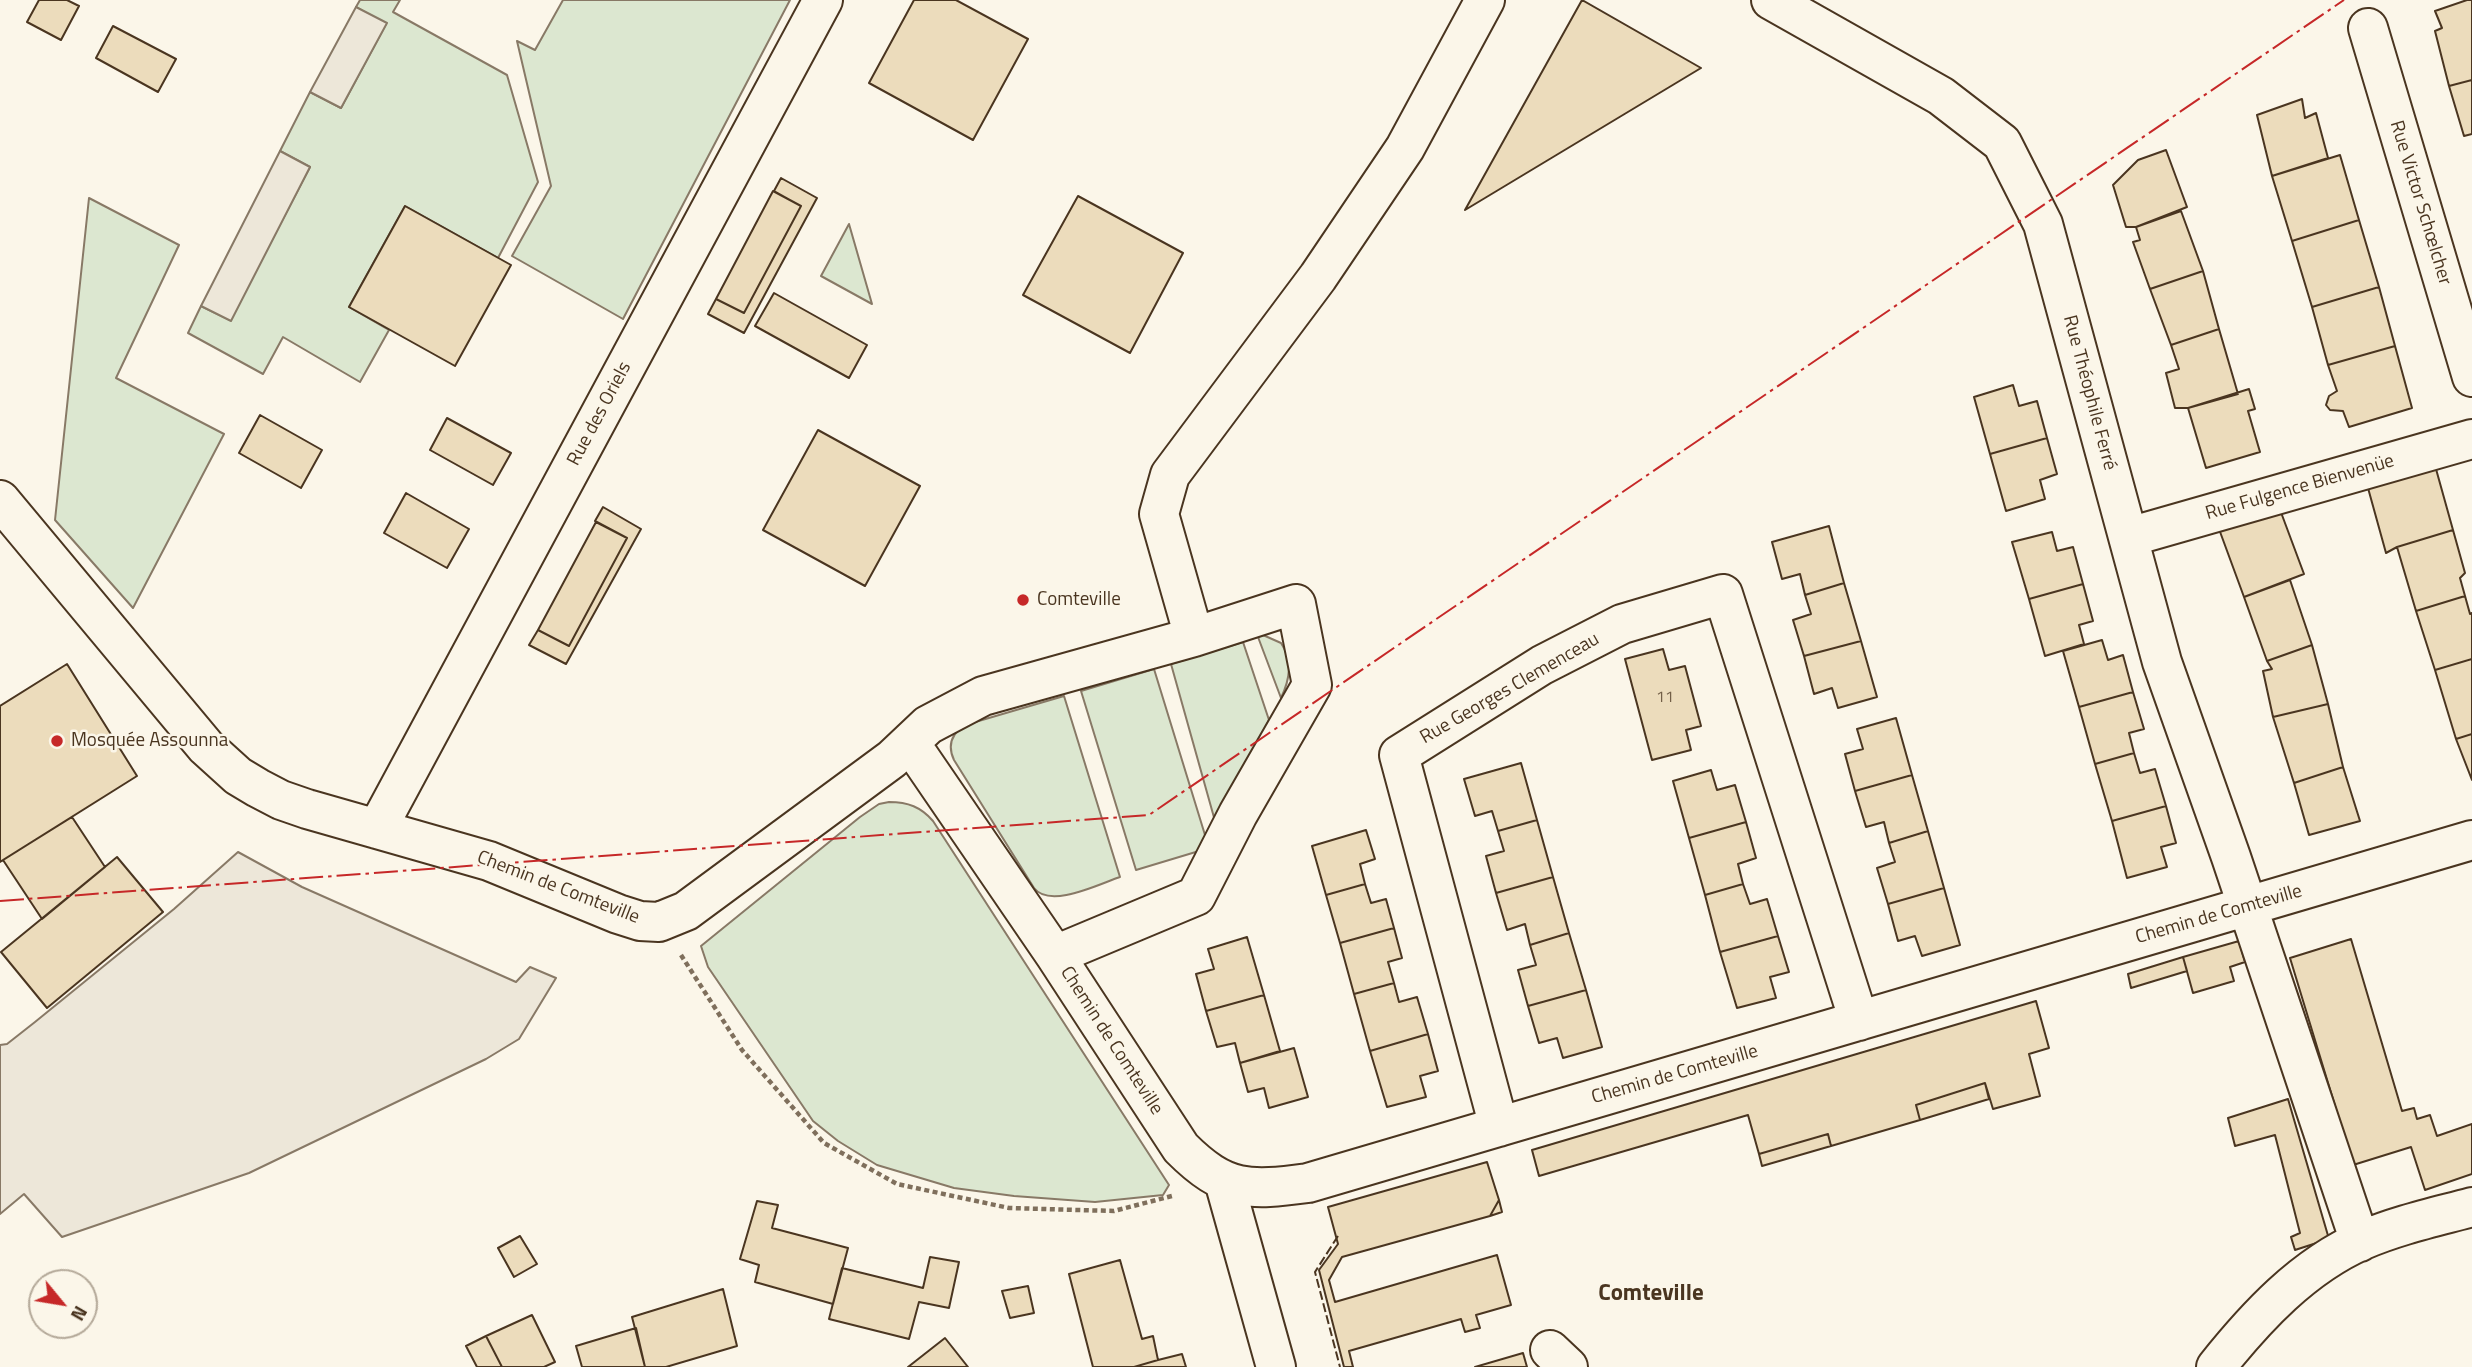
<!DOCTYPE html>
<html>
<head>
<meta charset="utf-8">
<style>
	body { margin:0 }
	#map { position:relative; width:2472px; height:1367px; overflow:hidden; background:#fbf6e9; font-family:"Titillium Web",sans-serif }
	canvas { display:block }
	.north { position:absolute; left:28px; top:1269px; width:70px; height:70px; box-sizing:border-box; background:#fbf6e9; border:2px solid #b4a999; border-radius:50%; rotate:120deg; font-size:19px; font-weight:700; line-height:28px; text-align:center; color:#4a3520 }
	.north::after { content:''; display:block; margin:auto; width:24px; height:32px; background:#c62828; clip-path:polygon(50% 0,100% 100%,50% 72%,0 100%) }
</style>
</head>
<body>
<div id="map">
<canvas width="2472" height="1367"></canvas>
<div class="north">N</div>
</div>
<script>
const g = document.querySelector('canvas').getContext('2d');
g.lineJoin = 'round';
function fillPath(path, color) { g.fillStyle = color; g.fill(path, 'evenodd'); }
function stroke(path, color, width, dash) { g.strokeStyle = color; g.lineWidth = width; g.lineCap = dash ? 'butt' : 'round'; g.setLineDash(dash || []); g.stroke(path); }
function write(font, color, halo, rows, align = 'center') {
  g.font = font + ' "Titillium Web",sans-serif'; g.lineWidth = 5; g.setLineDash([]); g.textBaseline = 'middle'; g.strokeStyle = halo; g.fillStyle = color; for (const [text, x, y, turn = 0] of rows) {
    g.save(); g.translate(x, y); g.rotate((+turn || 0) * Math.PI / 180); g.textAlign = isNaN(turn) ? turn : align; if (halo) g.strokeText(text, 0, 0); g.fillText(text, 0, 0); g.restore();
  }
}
const green = new Path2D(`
	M360,0H400L393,12L507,75L538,182L498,258L405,206L349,307L389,330L360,382L283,337L263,374L188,333L201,306L230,320L310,167L280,151L310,92L341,108L386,24L356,7Z
	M563,0H790L623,319L512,256L551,186L517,41L535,50Z
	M89,198L179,245L116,378L224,434L133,608L55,520Z
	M849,224L872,304L821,276Z
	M1263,635L1281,643C1293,661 1290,679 1281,698L1258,637Z
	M1243,642L1269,720L1215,821L1171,664Z
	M1154,669L1209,848L1136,870L1081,691Z
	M1064,696L1120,877C1099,884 1050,909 1034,888L954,760C947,745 951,734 965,725Z
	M889,802C908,802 921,807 933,821L1169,1185L1163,1195L1095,1202L1014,1196L954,1188L877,1165L838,1141L813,1121L708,967L701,946L860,817L879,804Z`);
const parking = new Path2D(`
	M356,7L387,23L341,108L310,92Z
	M280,151L310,167L231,321L201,306Z
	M238,852L302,887L516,982L530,967L556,978L519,1039L486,1059L249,1173L62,1237L24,1194L0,1214V1045L7,1044L35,1022L174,909Z`);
const building = new Path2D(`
	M39,0H67L79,6L61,40L27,22Z
	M914,0H956L1028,39L973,140L869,83Z
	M1582,0L1701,68L1465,210Z
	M2467,0H2472V80L2449,86L2435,31L2442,28L2435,11Z
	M113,26L176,59L158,92L96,58Z
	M2472,80V134L2464,136L2449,86Z
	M2302,99L2305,118L2316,113L2328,158L2272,176L2257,115Z
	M2166,150L2187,207L2136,227H2126L2113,185L2138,160Z
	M2340,155L2359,220L2292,241L2272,176Z
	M781,178L817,198L744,333L708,314L716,299L744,313L801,206L774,191Z
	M773,191L801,206L744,313L716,299Z
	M1078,196L1183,253L1130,353L1023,295Z
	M405,206L511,265L455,366L349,307Z
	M2181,211L2203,271L2150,289L2133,242L2140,240L2136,227Z
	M2359,220L2379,287L2312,307L2292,241Z
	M2203,271L2219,329L2171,345L2150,289Z
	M2379,287L2395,346L2328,365L2312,307Z
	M774,293L867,345L849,378L755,326Z
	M2219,329L2238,394L2188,408H2175L2166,373L2179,369L2171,345Z
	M2395,346L2412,408L2349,427L2343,411L2330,410L2326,405L2329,396L2337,391L2328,365Z
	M2013,385L2019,406L2037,401L2047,438L1990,454L1974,397Z
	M2249,389L2255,409L2248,411L2260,452L2206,468L2188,408Z
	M260,415L322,450L301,488L239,453Z
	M447,418L511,453L493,485L430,450Z
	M818,430L920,486L865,586L763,530Z
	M2047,438L2057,474L2040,480L2045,499L2006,511L1990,454Z
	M2436,469L2453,530L2397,547L2386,553L2368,488Z
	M406,493L469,529L447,568L384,533Z
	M603,507L641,529L566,664L529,645L538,630L569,646L627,538L595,521Z
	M2279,507L2304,574L2244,597L2219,529Z
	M596,522L627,538L569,646L538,630Z
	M1829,526L1844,583L1805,595L1800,574L1782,579L1772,542Z
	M2453,530L2465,573L2460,578L2465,596L2416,611L2397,547Z
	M2052,532L2057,551L2073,547L2083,584L2029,599L2012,542Z
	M2290,580L2312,645L2267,661L2244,597Z
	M1844,583L1861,641L1804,656L1793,620L1811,614L1805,595Z
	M2083,584L2093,621L2079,625L2084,644L2045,656L2029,599Z
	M2465,596L2470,614L2472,613V659L2435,670L2416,611Z
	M2102,640L2108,660L2123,655L2133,692L2079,707L2063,651Z
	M1861,641L1877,697L1838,708L1832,688L1814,694L1804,656Z
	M2312,645L2328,704L2273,717L2263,671L2272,669L2267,661Z
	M1663,649L1669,670L1685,666L1701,726L1686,730L1691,750L1652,760L1625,659Z
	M2472,659V734L2456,739L2435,670Z
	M67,664L137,776L0,862V706Z
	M2133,692L2144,729L2129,733L2134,753L2095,764L2079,707Z
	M2328,704L2343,767L2294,783L2273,717Z
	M1896,718L1912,775L1855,791L1845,754L1863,749L1857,729Z
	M2472,734V780L2456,739Z
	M2134,753L2140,773L2155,769L2166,806L2112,821L2095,764Z
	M1521,763L1537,820L1498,831L1492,811L1475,816L1464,779Z
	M2343,767L2360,821L2309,835L2294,783Z
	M1711,770L1717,790L1735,785L1746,822L1689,838L1673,781Z
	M1912,775L1928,831L1889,843L1884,822L1866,827L1855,791Z
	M2166,806L2176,843L2161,847L2167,867L2127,878L2112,821Z
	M72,817L105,867L42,919L3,860Z
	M1537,820L1553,877L1496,893L1486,856L1504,851L1498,831Z
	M1746,822L1756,858L1738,864L1743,884L1705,895L1689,838Z
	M1366,830L1375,859L1360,864L1365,884L1326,895L1312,846Z
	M1928,831L1944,888L1888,904L1877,868L1895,862L1889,843Z
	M117,857L163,912L47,1008L1,952Z
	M1553,877L1569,933L1530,945L1525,924L1507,930L1496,893Z
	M1365,884L1371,903L1386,899L1394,928L1340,943L1326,895Z
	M1743,884L1750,904L1767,899L1778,936L1720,952L1705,895Z
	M1944,888L1960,945L1922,956L1915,936L1898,941L1888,904Z
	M1394,928L1402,958L1388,962L1394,983L1354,994L1340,943Z
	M1569,933L1586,990L1528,1006L1518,970L1536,965L1530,945Z
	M1778,936L1789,972L1770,977L1776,998L1737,1008L1720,952Z
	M1247,937L1264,995L1206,1011L1196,974L1214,969L1208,949Z
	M2351,939L2402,1111L2414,1108L2417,1119L2430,1115L2437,1136L2472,1124V1174L2425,1190L2411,1147L2353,1165L2290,958Z
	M2239,941L2245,962L2230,967L2234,981L2193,993L2183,957Z
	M2183,957L2187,971L2131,988L2128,974Z
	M1394,983L1399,1002L1417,997L1428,1034L1370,1051L1354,994Z
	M1586,990L1602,1047L1563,1058L1557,1038L1539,1043L1528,1006Z
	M1264,995L1280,1051L1240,1063L1235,1043L1217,1047L1206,1011Z
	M2036,1001L2049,1048L2029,1054L2040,1096L1993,1109L1985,1083L1916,1105L1920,1120L1831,1146L1828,1134L1759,1154L1748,1115L1539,1176L1532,1150Z
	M1428,1034L1438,1071L1420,1076L1426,1097L1387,1107L1370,1051Z
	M1294,1048L1308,1097L1269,1108L1264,1088L1248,1092L1240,1063Z
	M1985,1083L1989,1099L1920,1120L1916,1105Z
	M2288,1099L2329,1239L2295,1250L2291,1237L2300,1233L2275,1135L2235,1146L2228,1118Z
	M1828,1134L1831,1146L1762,1166L1759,1154Z
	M1487,1162L1499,1200L1490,1216L1342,1257L1329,1280L1335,1302L1497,1255L1511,1305L1476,1315L1480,1328L1465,1332L1461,1319L1349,1351L1353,1367H1344L1319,1270L1338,1244L1328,1207Z
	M1499,1200L1502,1212L1490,1216Z
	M757,1201L778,1205L772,1228L848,1248L833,1304L755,1282L759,1265L740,1259Z
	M520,1236L537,1264L514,1277L498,1248Z
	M930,1257L959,1262L949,1308L919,1302L909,1339L829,1319L842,1268L923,1288Z
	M1120,1260L1142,1339L1153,1336L1158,1360L1134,1367H1093L1069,1274Z
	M1028,1286L1034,1313L1010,1318L1002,1291Z
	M723,1289L737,1346L666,1367H645L632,1317Z
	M532,1315L555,1362L544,1367H502L486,1336Z
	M636,1328L645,1367H582L576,1346Z
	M486,1336L502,1367H477L466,1346Z
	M945,1338L968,1367H908Z
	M1523,1353L1527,1367H1475Z
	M1182,1354L1186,1367H1134L1158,1360Z`);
const path = new Path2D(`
	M681,955L742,1050L824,1143L897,1184L1009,1208L1114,1211L1172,1196`);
const minor = new Path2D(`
	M1771,0L1941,96L2002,143L2043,224L2162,662L2231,857L2360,1242
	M2368,28L2472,377
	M0,500L206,747L238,776L258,788L281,800L307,809L489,861L618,914L640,921L659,922L686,911L892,759L928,725L983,696L1194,637L1296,604L1312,685L1238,814L1196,896L1055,955
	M2129,537L2472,439
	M1194,637L1159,514L1170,475L1318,277L1405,148L1485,0
	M910,743L1055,955L1181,1148C1225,1192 1249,1191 1308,1183L2472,840
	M377,829L823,0
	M1499,1127L1399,755L1542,665L1622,624L1723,594L1859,1021
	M1224,1181L1276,1367
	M1550,1350L1568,1367
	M2216,1367C2256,1317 2303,1266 2363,1240C2398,1225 2435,1217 2472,1207`);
const fence = new Path2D(`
	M1338,1236L1315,1272L1340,1367`);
const power = new Path2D(`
	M0,901L1149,815L2344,0`);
const markers = [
	[1023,600,7,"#c62828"],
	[57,741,7,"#c62828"]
];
const numberNames = [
	["11",1665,698]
];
const streetNames = [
	["Rue Victor Schœlcher",2420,203,73],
	["Rue Théophile Ferré",2089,393,75],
	["Rue des Oriels",600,414,-62],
	["Rue Fulgence Bienvenüe",2300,488,-16],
	["Rue Georges Clemenceau",1510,689,-30],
	["Chemin de Comteville",558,888,21],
	["Chemin de Comteville",2219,915,-16],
	["Chemin de Comteville",1111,1041,57],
	["Chemin de Comteville",1675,1075,-16]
];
const poiNames = [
	["Comteville",1037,600],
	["Mosquée Assounna",71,741]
];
const quarterNames = [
	["Comteville",1651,1294]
];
fillPath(green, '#dce7d0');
stroke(green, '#887966', 2);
fillPath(parking, '#ede7d9');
stroke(parking, '#887966', 2);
fillPath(building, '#ecdcbc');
stroke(building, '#4a3520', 2);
stroke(minor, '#4a3520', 42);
stroke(path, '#7f6f5c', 4.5, [5, 3.5]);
stroke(minor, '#fbf6e9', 38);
stroke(fence, '#4a3520', 2, [9, 3.5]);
stroke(power, '#c62828', 2, [24, 5, 3.5, 5]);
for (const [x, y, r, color] of markers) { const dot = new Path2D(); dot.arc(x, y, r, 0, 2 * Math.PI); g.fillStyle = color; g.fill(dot); stroke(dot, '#fbf6e9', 2.5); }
write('16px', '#725f47', null, numberNames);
write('19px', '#4a3520', '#fbf6e9', streetNames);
write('19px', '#4a3520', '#fbf6e9', poiNames, 'left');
write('bold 23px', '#4a3520', '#fbf6e9', quarterNames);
</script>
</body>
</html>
